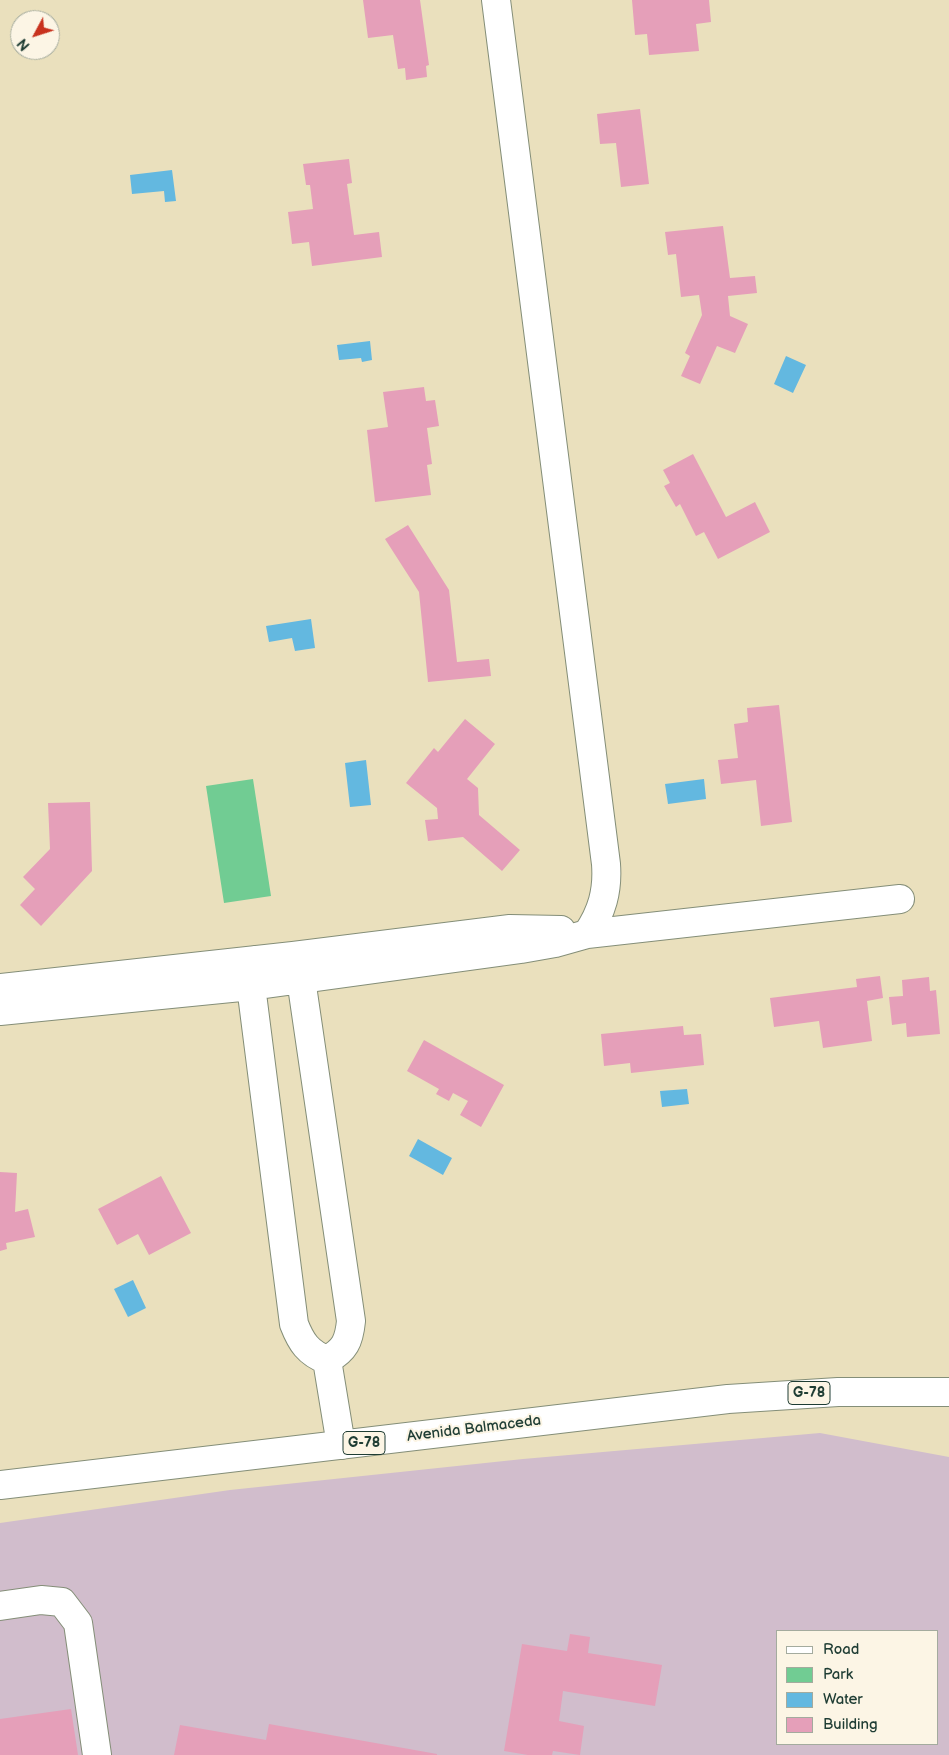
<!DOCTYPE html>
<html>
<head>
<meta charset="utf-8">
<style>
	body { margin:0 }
	#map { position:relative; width:949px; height:1755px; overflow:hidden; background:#eae0bd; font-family:"Balsamiq Sans",sans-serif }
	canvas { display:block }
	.legend { position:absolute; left:776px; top:1630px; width:162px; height:115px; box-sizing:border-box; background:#fcf5e5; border:1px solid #a4ab9e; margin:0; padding:6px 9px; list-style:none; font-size:15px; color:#1f3d34 }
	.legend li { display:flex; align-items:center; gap:10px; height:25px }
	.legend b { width:25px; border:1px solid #a4ab9e }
	.north { position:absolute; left:10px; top:10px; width:50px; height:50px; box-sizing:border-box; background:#fcf5e5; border:1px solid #a4ab9e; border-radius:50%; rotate:230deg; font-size:14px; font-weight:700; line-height:20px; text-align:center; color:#1f3d34 }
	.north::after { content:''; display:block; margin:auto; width:18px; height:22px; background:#c8321e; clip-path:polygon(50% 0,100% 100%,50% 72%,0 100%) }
</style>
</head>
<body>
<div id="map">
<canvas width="949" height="1755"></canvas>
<ul class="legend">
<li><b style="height:6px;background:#fff"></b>Road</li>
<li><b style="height:14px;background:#71cc93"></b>Park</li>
<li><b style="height:14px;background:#63b8e0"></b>Water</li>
<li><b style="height:14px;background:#e59fb9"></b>Building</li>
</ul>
<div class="north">N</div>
</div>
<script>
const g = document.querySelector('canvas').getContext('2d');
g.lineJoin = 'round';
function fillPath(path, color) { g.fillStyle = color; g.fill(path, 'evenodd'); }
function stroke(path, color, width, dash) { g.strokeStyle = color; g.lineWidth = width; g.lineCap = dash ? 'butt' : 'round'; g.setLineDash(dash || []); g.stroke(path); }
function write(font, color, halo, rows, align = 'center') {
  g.font = font + ' "Balsamiq Sans",sans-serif'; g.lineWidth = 4; g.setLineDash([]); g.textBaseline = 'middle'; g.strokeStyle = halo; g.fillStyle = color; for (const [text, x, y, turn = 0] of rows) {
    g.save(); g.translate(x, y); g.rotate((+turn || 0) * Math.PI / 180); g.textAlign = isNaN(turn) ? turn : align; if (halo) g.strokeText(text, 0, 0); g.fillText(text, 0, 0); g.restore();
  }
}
const industrial = new Path2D(`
	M820,1433L949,1457V1755H0V1523L230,1490L523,1459ZM778,1631H938V1744H778Z`);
const green = new Path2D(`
	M253,779L271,896L224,903L206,786Z`);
const water = new Path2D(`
	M172,170L176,201L165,202L164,191L132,194L130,175Z
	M370,341L372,360L362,362L361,358L339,360L337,345Z
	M786,356L806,365L793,393L774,384Z
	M311,619L315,648L295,651L292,638L269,642L266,626Z
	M366,760L371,805L350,807L345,763Z
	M704,779L706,799L668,804L665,784Z
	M687,1089L689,1104L662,1107L660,1091Z
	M418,1139L452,1158L443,1175L409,1156Z
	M133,1280L146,1308L128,1317L114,1289Z`);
const building = new Path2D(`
	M363,0H420L429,65L426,66L427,77L406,80L405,68L398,69L393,35L368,38Z
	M632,0H709L711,22L696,24L699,51L649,55L647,34L635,35Z
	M640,109L649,184L621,187L616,143L600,144L597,114Z
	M349,159L352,183L347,184L354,235L379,232L382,257L312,266L309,242L292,244L288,212L313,209L310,185H306L303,164Z
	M723,226L730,278L755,276L757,293L728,296L730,316L748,324L735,353L717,346L700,384L681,376L690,356L685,353L702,315L699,295L681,297L676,254L668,255L665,232Z
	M424,387L426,401L435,400L439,426L427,428L432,464L427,465L431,495L375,502L367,430L388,427L383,392Z
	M693,454L726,517L755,502L770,532L718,559L704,532L696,536L680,504L676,507L664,486L670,483L663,470Z
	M408,525L449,590L457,662L489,659L491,676L428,682L419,592L385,539Z
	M779,705L792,822L761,826L756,780L721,784L718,760L738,758L734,724L748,722L747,708Z
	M465,719L495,744L467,779L478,788L479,815L520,850L502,871L463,837L428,841L425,820L438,819L437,808L406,783L434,748L438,752Z
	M90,802L92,871L41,926L20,905L35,889L23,877L50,849L48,803Z
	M880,976L883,998L867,1001L872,1041L823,1048L819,1021L774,1027L770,998L857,987L856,979Z
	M929,977L930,991L936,990L940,1034L907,1037L906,1023L892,1025L889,997L903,996L902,980Z
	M683,1026L684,1035L701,1034L704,1065L631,1073L630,1063L604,1066L601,1034Z
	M424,1040L504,1085L481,1127L460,1115L468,1101L453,1093L449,1101L436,1094L439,1089L407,1071Z
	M0,1172L17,1173L15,1212L28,1209L35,1237L6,1243L7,1249L0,1251Z
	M161,1176L191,1233L149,1255L138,1234L117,1245L98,1209Z
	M570,1634L590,1637L588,1653L662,1665L655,1706L563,1691L559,1721L584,1726L580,1755L553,1751L552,1755H528L504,1751L522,1644L567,1651Z
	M71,1709L78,1755H0V1719Z
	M269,1724L437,1754V1755H174L180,1725L266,1740Z`);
const minor = new Path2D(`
	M496,0L606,864C608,891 602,912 587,934
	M254,960L251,986L294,1324C301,1342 308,1353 327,1360C345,1350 349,1341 351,1321L301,979L293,956
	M0,988L293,956L510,929L561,930
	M0,1011L251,986L521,949L555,943L587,934L900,899
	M327,1360L341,1445
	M0,1606L41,1600L62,1602L78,1623L97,1755`);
const major = new Path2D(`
	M0,1485L728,1399L838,1392H949`);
const shields = [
	[809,1393,42],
	[364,1443,42]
];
const shieldNames = [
	["G-78",809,1393],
	["G-78",364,1443]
];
const streetNames = [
	["Avenida Balmaceda",474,1429,-7]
];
fillPath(industrial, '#d1bdcc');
fillPath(green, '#71cc93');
fillPath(water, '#63b8e0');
fillPath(building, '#e59fb9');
stroke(minor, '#848e78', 30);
stroke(major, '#848e78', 30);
stroke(minor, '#fff', 28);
stroke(major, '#fff', 28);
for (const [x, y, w] of shields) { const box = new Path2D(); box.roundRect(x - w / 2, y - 11.5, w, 23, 4); g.fillStyle = '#fcf5e5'; g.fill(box); stroke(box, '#1f3d34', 1); }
write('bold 14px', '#1f3d34', null, shieldNames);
write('15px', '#1f3d34', '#fcf5e5', streetNames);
</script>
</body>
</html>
